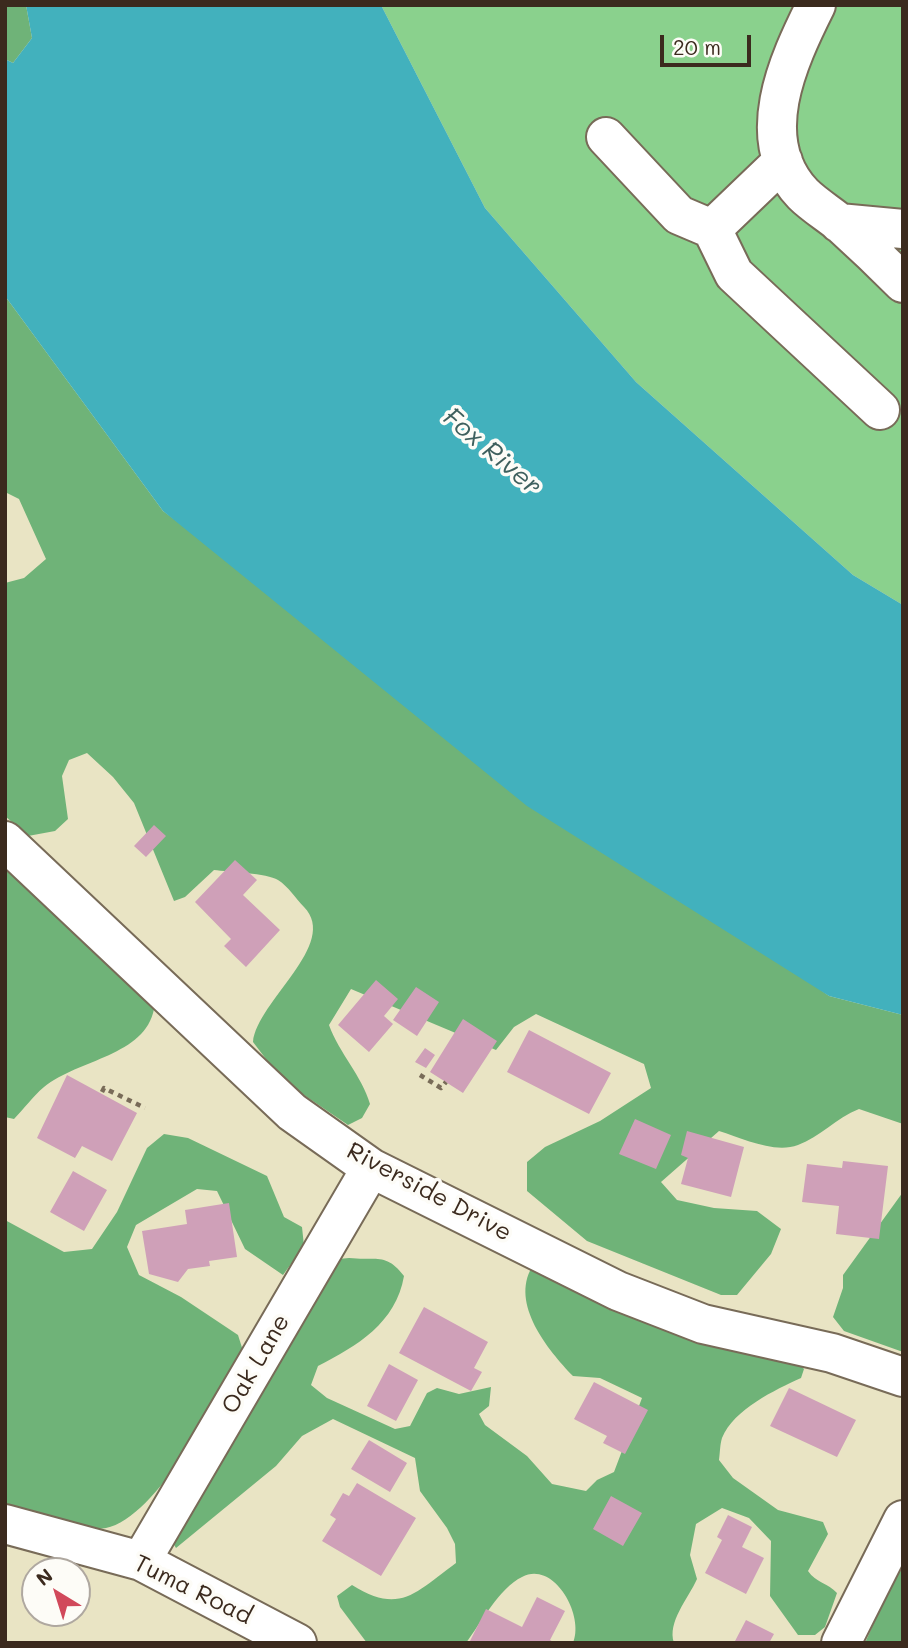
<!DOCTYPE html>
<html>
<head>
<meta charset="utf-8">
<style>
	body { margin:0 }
	#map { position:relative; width:908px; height:1648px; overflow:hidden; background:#e9e4c4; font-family:Mali,sans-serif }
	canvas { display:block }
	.frame { position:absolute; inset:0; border:7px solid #3b2a1e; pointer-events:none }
	.north { position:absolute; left:21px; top:1557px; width:70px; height:70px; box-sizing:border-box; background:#fdfcf7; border:2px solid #afa8a0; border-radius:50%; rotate:322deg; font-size:19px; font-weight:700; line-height:28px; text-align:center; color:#3b2a1e }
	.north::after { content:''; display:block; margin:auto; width:24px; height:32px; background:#d1495b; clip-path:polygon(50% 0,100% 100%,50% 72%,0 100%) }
	.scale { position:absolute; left:660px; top:35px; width:91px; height:32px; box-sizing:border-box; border:4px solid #3b2a1e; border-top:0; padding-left:9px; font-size:21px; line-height:24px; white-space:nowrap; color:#3b2a1e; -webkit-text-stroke:5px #fdfcf7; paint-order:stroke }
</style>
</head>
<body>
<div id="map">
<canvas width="908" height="1648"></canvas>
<div class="frame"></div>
<div class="north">N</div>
<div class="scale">20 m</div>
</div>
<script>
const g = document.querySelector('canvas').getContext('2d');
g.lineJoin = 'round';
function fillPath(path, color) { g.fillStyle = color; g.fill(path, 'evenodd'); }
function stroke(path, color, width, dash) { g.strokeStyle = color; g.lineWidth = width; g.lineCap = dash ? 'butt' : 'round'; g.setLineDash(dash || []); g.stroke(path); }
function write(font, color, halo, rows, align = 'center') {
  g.font = font + ' Mali,sans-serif'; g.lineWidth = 7; g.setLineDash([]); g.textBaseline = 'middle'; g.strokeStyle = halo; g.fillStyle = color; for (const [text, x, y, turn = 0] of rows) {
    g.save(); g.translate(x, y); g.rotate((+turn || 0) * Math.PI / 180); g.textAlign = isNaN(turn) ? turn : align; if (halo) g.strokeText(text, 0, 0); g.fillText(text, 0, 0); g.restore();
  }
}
const green = new Path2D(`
	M381,5H903V605L853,575L636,382L485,208Z`);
const forest = new Path2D(`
	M5,5H26L32,38L13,63L5,59Z
	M5,296L163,511L829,996L903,1015V1124L859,1109C836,1118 820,1137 798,1145C774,1154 742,1138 719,1131L661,1182L677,1200L714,1208L757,1211L781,1229L771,1254L737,1295H721L587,1241L527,1191V1162L545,1147L600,1121L651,1088L644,1064L536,1014L514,1027L496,1050L351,989L329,1025C339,1053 362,1076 370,1104L362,1118L348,1125L282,1080L253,1042C257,1001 340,944 304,907C296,899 288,886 278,880C267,873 229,872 214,870L185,897L174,901L134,803L113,777L87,753L69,760L62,776L68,819L55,831L28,836L5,816V583L24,578L46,559L19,499L5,492Z
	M5,859L145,994L154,1009C145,1056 79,1059 44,1087C33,1096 24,1109 14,1119L5,1117Z
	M164,1134L188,1138L267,1176L284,1217L302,1227L304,1246L283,1275L245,1249L217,1191L197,1189L136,1225L127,1247L139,1275L181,1297L238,1335L244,1354C218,1399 157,1518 106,1528C75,1534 35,1518 5,1511V1220L64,1252L92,1249L117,1212L147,1148Z
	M903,1192V1352L844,1331L833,1317L843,1288V1275Z
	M349,1258C376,1261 386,1252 404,1276C396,1323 357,1346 318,1366L311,1385L327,1398L395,1429L410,1426L427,1393L437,1388L459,1394L491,1387L489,1406L479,1414L485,1425L527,1456L552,1484L586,1491L597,1480L614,1472L642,1398L600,1378L573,1376C548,1350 510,1304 532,1267L796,1361L804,1369L801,1378C775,1390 734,1409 722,1438C720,1444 720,1453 719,1460L733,1478L778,1510L823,1522L828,1534L808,1571C816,1583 828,1583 837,1593L825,1627L815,1635H798L770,1596L771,1541L749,1518L722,1508L696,1524L690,1555L697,1579C688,1599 667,1622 674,1643H573C585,1616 554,1560 522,1577C499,1588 481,1623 466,1643H367L340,1607L337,1596L352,1585C400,1615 415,1593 456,1563L455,1544L447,1528L420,1491L415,1458L333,1419L302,1436L276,1466L176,1548L170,1538L328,1260Z
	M903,1570V1643H865L896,1573Z`);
const water = new Path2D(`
	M26,5H381L485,208L636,382L853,575L903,605V1015L829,996L527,806L163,511L5,296V59L13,63L32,38Z`);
const building = new Path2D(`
	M154,825L166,836L146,857L134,846Z
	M235,860L257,880L243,895L280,930L246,967L224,946L231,939L195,902Z
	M376,980L398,999L384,1016L393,1024L369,1052L338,1025Z
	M416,987L439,1002L417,1036L393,1020Z
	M463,1019L497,1041L463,1093L430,1072Z
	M529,1030L611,1073L589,1114L507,1072Z
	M425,1048L435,1055L426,1068L415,1062Z
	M67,1075L137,1113L112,1161L82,1146L75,1158L37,1138Z
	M635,1119L671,1135L656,1169L619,1154Z
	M687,1131L744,1147L731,1197L681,1184L688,1158L681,1155Z
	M843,1161L888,1166L879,1239L836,1234L839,1206L802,1202L807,1164L842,1168Z
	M73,1171L107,1190L84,1231L50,1212Z
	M229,1203L237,1257L209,1261L210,1266L188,1269L178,1282L149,1274L142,1231L187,1224L185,1210Z
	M424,1307L488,1342L474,1368L482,1372L471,1391L399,1353Z
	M389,1364L418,1380L396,1421L367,1406Z
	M594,1382L648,1410L625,1454L603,1443L607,1436L574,1419Z
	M789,1388L856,1420L837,1457L770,1426Z
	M369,1440L407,1463L390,1492L351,1469Z
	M357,1483L416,1518L381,1576L322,1541L336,1519L330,1515L343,1493L349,1496Z
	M611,1496L642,1513L623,1546L593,1529Z
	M728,1515L752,1527L742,1547L764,1558L746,1594L705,1573L722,1540L717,1537Z
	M537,1597L565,1611L550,1640L555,1643H469L486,1609L522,1627Z
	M746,1620L774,1634L769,1643H734Z`);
const path = new Path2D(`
	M420,1075L441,1088L446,1082
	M102,1092L104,1088L145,1108`);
const minor = new Path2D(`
	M816,5C788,61 751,140 803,194C814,205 829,214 841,224C862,243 883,263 903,283
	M606,137L679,215L712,229L783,161
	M839,223L903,229
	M712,229L734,274L880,410
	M5,841L292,1112L371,1168L618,1291L703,1324L832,1353L903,1377
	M5,1524L141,1561L297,1643
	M141,1561L371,1168
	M841,1643L903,1520`);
const streetNames = [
	["Riverside Drive",429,1192,28],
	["Oak Lane",256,1364,-60],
	["Tuma Road",193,1590,26]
];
const waterNames = [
	["Fox River",492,452,40]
];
fillPath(green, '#8ad18d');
fillPath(forest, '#6fb378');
fillPath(water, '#42b1bd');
fillPath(building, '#cfa0b8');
stroke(minor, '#786b58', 42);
stroke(path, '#786b58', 4.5, [5, 5]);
stroke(minor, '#fff', 38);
write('24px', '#3b2a1e', '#fdfcf7', streetNames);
write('italic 26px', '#3e605e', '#fdfcf7', waterNames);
</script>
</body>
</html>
